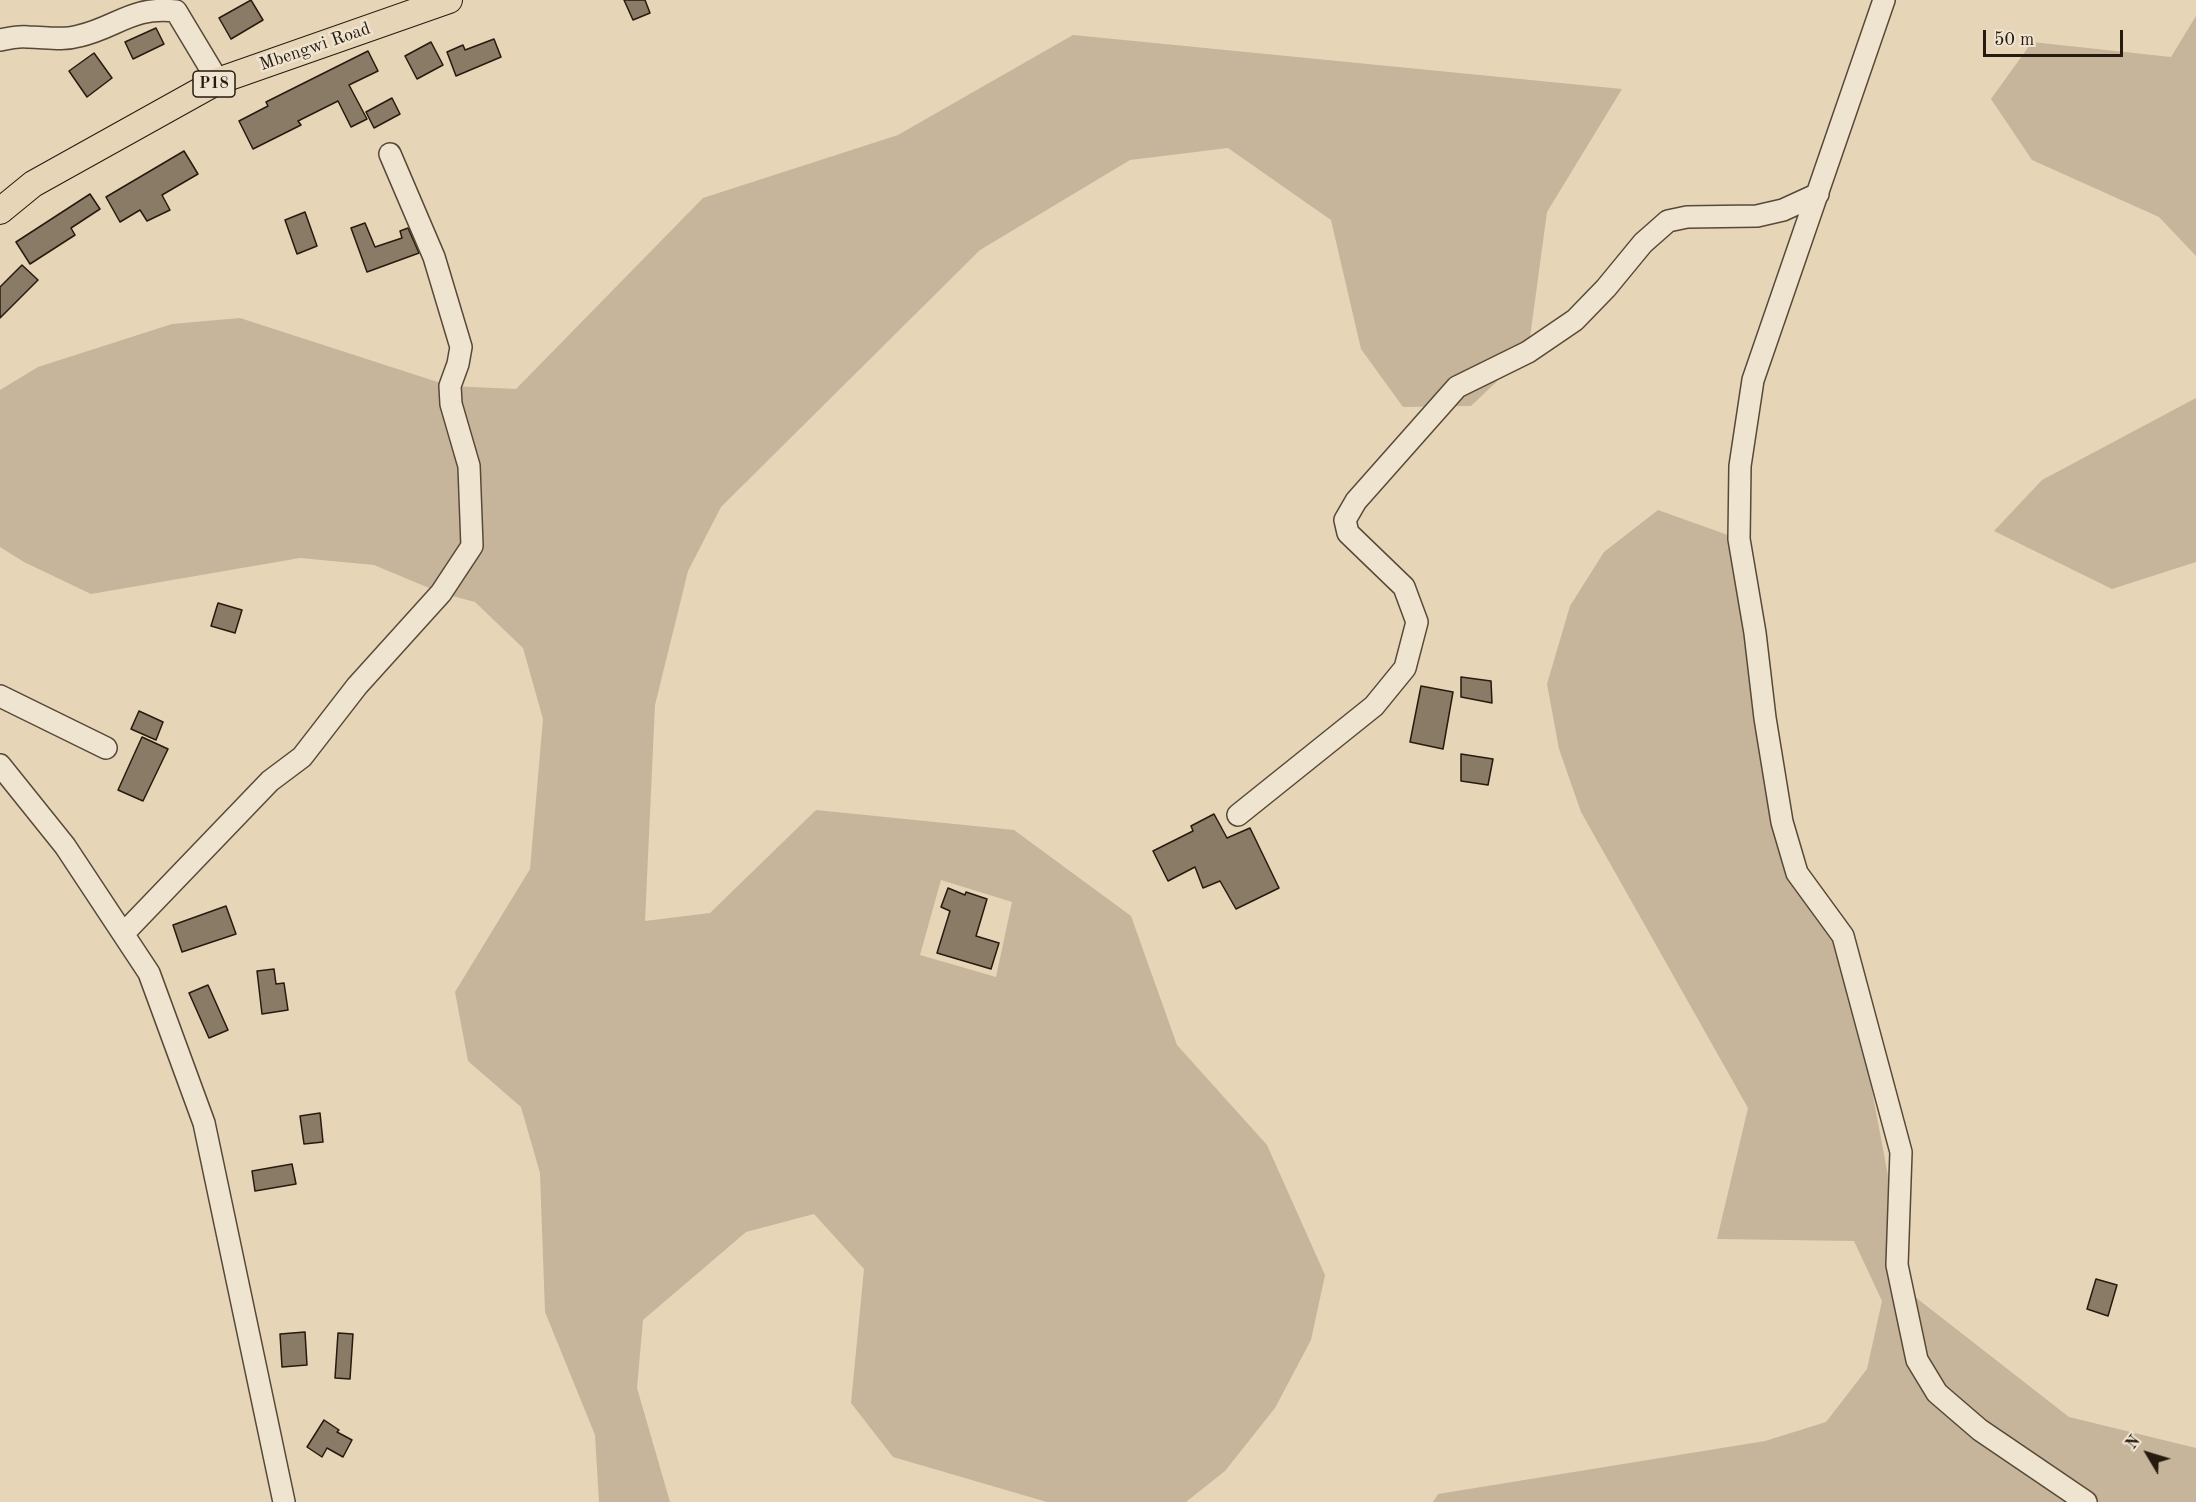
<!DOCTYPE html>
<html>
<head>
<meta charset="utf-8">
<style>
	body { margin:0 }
	#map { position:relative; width:2196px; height:1502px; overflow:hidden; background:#e6d5b7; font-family:"Old Standard TT",serif }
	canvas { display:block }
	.north { position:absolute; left:2118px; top:1424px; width:60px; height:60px; -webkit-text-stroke:4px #efe4d0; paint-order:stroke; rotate:308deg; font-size:16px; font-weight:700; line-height:24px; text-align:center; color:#271a0e }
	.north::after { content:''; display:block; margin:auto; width:21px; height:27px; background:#271a0e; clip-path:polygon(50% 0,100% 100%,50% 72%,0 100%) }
	.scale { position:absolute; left:1983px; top:30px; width:140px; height:27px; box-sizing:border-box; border:3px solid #271a0e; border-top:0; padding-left:8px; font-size:18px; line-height:21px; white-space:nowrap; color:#271a0e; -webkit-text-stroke:4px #efe4d0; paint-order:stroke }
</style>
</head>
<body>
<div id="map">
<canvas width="2196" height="1502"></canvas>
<div class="north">N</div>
<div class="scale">50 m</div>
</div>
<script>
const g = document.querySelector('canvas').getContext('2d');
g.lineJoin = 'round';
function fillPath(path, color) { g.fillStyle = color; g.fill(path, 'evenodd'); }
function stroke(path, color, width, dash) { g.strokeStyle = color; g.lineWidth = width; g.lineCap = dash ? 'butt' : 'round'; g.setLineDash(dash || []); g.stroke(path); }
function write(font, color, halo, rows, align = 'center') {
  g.font = font + ' "Old Standard TT",serif'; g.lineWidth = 5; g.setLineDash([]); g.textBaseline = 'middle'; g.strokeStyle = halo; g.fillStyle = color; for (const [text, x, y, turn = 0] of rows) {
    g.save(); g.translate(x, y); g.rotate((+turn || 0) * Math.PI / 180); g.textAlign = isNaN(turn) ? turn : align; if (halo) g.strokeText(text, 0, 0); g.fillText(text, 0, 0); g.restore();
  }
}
const green = new Path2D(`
	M2196,16V256L2159,217L2032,160L1991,99L2032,42L2171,57Z
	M1073,35L1622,89L1547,212L1528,352L1471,406L1403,407L1361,349L1331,220L1228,148L1130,160L980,250L721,507L688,571L655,705L645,921L710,913L816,810L1014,830L1131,916L1177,1045L1267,1145L1325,1275L1311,1340L1275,1408L1225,1471L1186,1502H1047L893,1457L851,1403L864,1269L814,1214L746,1232L643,1320L637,1388L670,1502H599L595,1435L545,1312L540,1173L521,1107L468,1061L455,992L530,869L543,719L523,648L475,602L441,593L374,565L300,558L91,594L24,562L0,547V390L38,367L172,324L240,318L450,386L516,389L703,198L898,135ZM941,880L1012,902L996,977L920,955Z
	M2196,398V562L2112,589L1994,531L2042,480Z
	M1658,510L1739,539L1782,822L1843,936L1910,1293L2069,1417L2196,1448V1502H1433L1438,1494L1765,1441L1826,1422L1867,1369L1882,1301L1854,1241L1717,1239L1748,1108L1581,812L1559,749L1547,684L1570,606L1604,552Z`);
const building = new Path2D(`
	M251,0L263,20L231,39L219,18Z
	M624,0H645L650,13L633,20Z
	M156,28L164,44L133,59L125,42Z
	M494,39L501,57L456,76L447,52L463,45L465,50Z
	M431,42L443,65L417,79L405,56Z
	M368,51L378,71L349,85L367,119L351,127L338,101L298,121L301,125L253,149L239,121L268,106L266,102Z
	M94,53L112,78L87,97L69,71Z
	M392,98L400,114L374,128L366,112Z
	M184,151L198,174L162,195L170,210L147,221L140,210L120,222L106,197Z
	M90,194L100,209L71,228L75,235L30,264L16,242Z
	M305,212L317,246L297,254L285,220Z
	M365,223L375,247L402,238L400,231L408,228L419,253L367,272L351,228Z
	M22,265L38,280L0,318V287Z
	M218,603L242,610L235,633L211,626Z
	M1461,677L1491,681L1492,703L1461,697Z
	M1421,686L1453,692L1443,749L1410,742Z
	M139,711L163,722L156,740L131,729Z
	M142,737L168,749L143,801L118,790Z
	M1461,754L1493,759L1488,785L1461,781Z
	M1214,814L1227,838L1250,828L1279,888L1236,909L1220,881L1203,888L1195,867L1168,881L1153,851L1193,831L1191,826Z
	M948,888L965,895L966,892L987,899L976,936L999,943L991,969L937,953L950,911L941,907Z
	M226,906L236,934L182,952L173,925Z
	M274,969L276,984L284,983L288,1010L262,1014L257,971Z
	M208,985L228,1030L209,1038L189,993Z
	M320,1113L323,1142L304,1144L300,1116Z
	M292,1164L296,1184L255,1191L252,1171Z
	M2096,1279L2117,1285L2108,1316L2087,1309Z
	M305,1332L307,1365L282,1367L280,1334Z
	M338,1333L353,1334L350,1379L335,1378Z
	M324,1420L339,1430L337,1432L352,1440L343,1457L327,1448L322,1457L307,1447Z`);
const minor = new Path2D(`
	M1884,0L1753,380L1740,466L1739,539L1755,633L1765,718L1782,822L1797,873L1843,936L1901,1152L1897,1265L1917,1360L1937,1393L1980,1430L2086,1502
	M0,40C9,38 19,36 28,37C45,37 62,41 79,36C118,27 131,6 176,11L218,81
	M0,696L106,748
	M0,765L65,846L149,973L204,1123L284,1502
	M1238,815L1374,706L1405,668L1417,622L1404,587L1348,533L1345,520L1356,501L1457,387L1528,352L1575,320L1606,288L1643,243L1668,221L1687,217L1757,216L1783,210L1818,194
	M124,933L270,781L302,757L357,686L441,593L472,546L469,466L451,404L450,386L458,364L461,347L434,257L390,154`);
const major = new Path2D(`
	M0,211L33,184L218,81L449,0`);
const shields = [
	[214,84,42]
];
const shieldNames = [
	["P18",214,84]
];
const streetNames = [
	["Mbengwi Road",315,47,-19]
];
fillPath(green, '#c6b59a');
fillPath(building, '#8a7b66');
stroke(building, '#271a0e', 1.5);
stroke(minor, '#574938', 24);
stroke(major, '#271a0e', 28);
stroke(minor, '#efe4d0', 21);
stroke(major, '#e6d5b7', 26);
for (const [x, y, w] of shields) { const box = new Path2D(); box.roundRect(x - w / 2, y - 13, w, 26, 4.5); g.fillStyle = '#efe4d0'; g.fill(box); stroke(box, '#271a0e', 1.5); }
write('bold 16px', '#271a0e', null, shieldNames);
write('18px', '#271a0e', '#efe4d0', streetNames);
</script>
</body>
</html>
